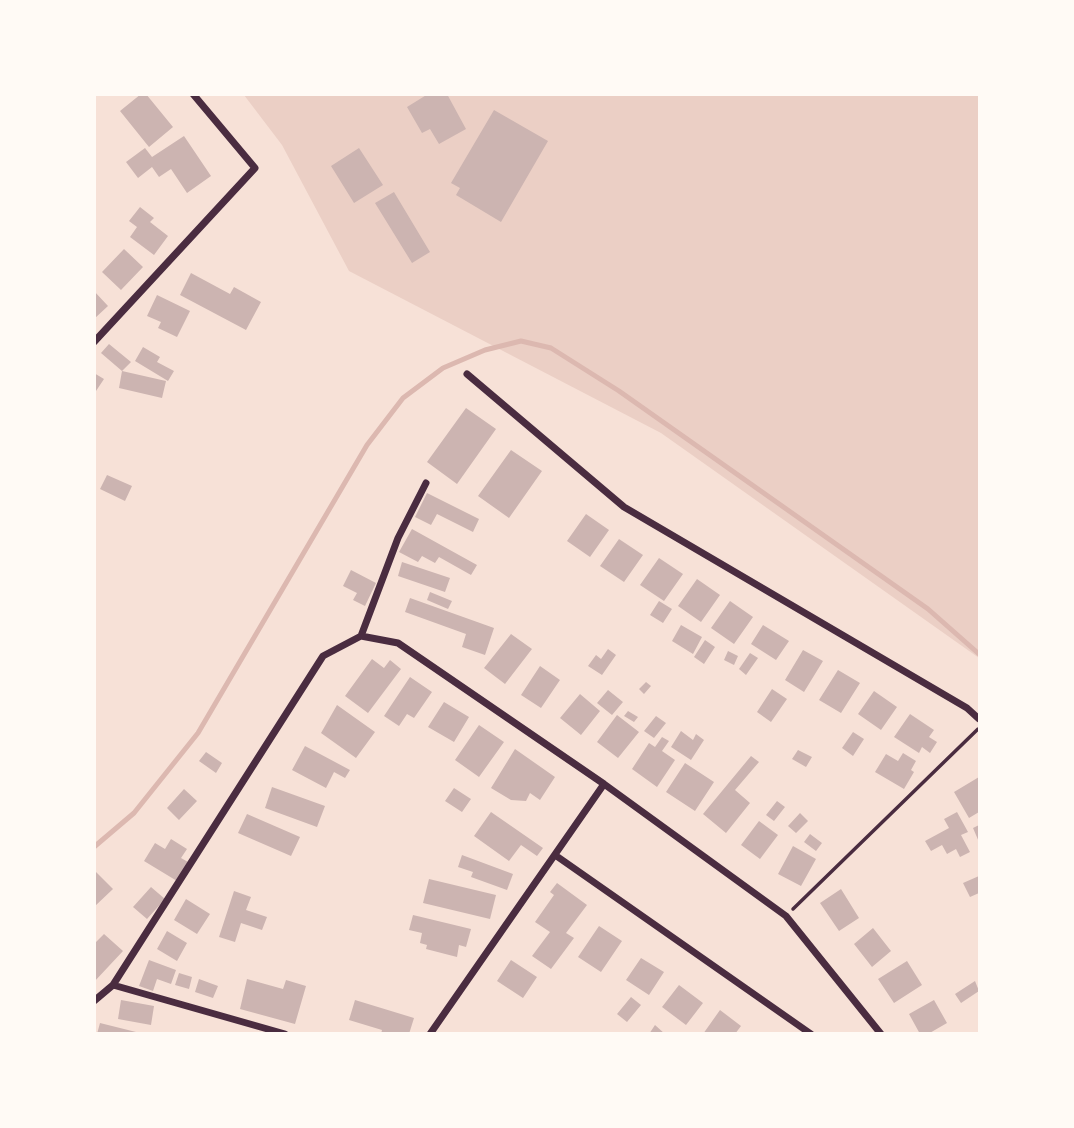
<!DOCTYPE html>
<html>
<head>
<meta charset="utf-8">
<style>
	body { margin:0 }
	#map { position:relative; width:1074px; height:1128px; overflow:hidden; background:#f7e1d7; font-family:"Alegreya Sans",sans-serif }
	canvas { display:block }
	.frame { position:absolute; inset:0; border:96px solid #fffaf5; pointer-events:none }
</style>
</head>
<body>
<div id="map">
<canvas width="1074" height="1128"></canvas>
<div class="frame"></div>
</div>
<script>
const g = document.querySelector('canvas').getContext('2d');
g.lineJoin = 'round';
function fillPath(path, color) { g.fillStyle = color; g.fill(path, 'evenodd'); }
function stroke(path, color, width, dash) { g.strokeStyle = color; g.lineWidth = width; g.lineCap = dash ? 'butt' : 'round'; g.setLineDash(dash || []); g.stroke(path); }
const green = new Path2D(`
	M244,95H979V658L661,433L349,271L282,145Z`);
const stream = new Path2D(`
	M94,847L134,813L198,733L367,445L403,398L443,368L485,350L521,341L551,348L619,391L928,609L979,654`);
const building = new Path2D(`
	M141,94H146L173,127L149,147L120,111Z
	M428,94H447L466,129L439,144L430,129L422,133L407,107Z
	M494,110L548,141L501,222L456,195L460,188L451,183Z
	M184,136L211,176L187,193L171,169L159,177L152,167L138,178L126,162L145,148L152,157Z
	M359,148L383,185L354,203L331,166Z
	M394,192L430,252L412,263L375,203Z
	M140,207L154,218L150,222L168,236L154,255L130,237L137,227L129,221Z
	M124,249L143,267L121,290L102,272Z
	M191,273L230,294L234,287L261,302L246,330L180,295Z
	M94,291L108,306L94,319Z
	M157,295L190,311L177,337L158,328L161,322L147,316Z
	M109,344L131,362L122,371L101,353Z
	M143,347L160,357L157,362L174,371L168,381L135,361Z
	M122,371L166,381L162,398L119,388Z
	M94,373L104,379L94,394Z
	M466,408L496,429L457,484L427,462Z
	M511,450L542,471L509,518L478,496Z
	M107,475L132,486L125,501L100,489Z
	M427,493L479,519L473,532L437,514L431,525L415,517Z
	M586,514L609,530L590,557L567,541Z
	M412,529L477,565L471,575L439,557L435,563L422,556L418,562L399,552Z
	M619,539L643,555L624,582L600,566Z
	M659,558L683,574L664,601L640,585Z
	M402,562L450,578L445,592L398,576Z
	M351,570L376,583L365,606L353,600L357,593L343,586Z
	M697,579L720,595L701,622L678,606Z
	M430,592L452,601L448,609L427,600Z
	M410,598L494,628L485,655L462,647L466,634L405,612Z
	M659,601L672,609L663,623L650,615Z
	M730,601L753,617L734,644L711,628Z
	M681,625L702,637L693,654L672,641Z
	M763,625L789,641L776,660L751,644Z
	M511,634L532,649L505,684L484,668Z
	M705,640L715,647L704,664L694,657Z
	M608,649L616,655L602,675L588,666L596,655L601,659Z
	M803,650L823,661L804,692L785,680Z
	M728,651L738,656L734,665L724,660Z
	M750,653L758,658L746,675L739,669Z
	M372,659L384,668L390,660L401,669L368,713L345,696Z
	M540,666L560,680L541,708L521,695Z
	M838,670L860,683L841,713L819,700Z
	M410,677L432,692L414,718L407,714L399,726L384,716Z
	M646,682L651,686L644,694L639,689Z
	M772,689L787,699L771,722L757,712Z
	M608,690L623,702L612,715L597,703Z
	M874,691L897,707L881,730L858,714Z
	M580,694L600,711L581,735L560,718Z
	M444,702L469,717L454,742L428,727Z
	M337,705L375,732L356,758L321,733Z
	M628,711L638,717L634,722L624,716Z
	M910,714L934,730L929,737L937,742L930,753L922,747L919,753L894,737Z
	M617,715L639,732L618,758L597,742Z
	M656,716L666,723L654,738L644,731Z
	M479,725L504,742L479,777L455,760Z
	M681,731L693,740L696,734L704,740L691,760L671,747Z
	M853,732L864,739L853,756L842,748Z
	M662,737L669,741L662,751L675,760L657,787L632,769L649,743L655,747Z
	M305,746L350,770L345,778L334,772L326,788L292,770Z
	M515,749L555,777L540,800L530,793L526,801L511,800L491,788Z
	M798,750L812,757L806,767L792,759Z
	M206,752L222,763L216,773L199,761Z
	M903,753L916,761L911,770L914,772L904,789L875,772L886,754L898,761Z
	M751,756L759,762L735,790L750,803L726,833L703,814Z
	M685,763L714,782L695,811L666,792Z
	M979,777V812L969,818L954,792Z
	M272,787L325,806L317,827L265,808Z
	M454,788L471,799L462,812L445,801Z
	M184,789L197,801L179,820L167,808Z
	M777,801L785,807L774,821L766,815Z
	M491,812L543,848L537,856L521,845L509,861L474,836Z
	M957,812L968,832L961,835L970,852L960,857L956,849L947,854L942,845L931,851L925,841L949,828L944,819Z
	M800,813L808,821L796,833L788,826Z
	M247,814L300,837L291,856L238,833Z
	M759,821L778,835L760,859L741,845Z
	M979,825V842L973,828Z
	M810,834L822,843L816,851L804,842Z
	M171,839L187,849L181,858L188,862L177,881L144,861L155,843L165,849Z
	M793,846L816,859L801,886L778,874Z
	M462,855L513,874L507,890L471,877L473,872L458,867Z
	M94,870L113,889L94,907Z
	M979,876V893L970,897L963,883Z
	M429,879L496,895L490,919L423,903Z
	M557,883L587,905L566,933L574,938L551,969L532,956L550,932L535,922L554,895L550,892Z
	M151,887L165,899L147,919L133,907Z
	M841,889L859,918L839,931L820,903Z
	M234,891L251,897L246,910L267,917L262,930L241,923L235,942L219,937Z
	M186,899L210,914L197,934L174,920Z
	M413,915L471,929L466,947L459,945L457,957L426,949L427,945L420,943L422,933L409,930Z
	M599,926L622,941L601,972L578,957Z
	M873,928L891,951L872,967L854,944Z
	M167,931L187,943L177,961L157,949Z
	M104,934L123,951L94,982V944Z
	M641,958L664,972L649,995L626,980Z
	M149,960L176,970L171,984L157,979L153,991L139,986Z
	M511,960L537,977L523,998L497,981Z
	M907,961L922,985L894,1003L878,979Z
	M179,973L192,977L189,989L175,985Z
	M199,979L218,986L213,998L195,992Z
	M247,979L283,989L286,980L306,986L295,1024L240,1009Z
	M975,981L979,991L961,1003L955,994Z
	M679,985L703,1003L686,1025L662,1007Z
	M631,997L641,1005L627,1022L617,1014Z
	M121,1000L154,1006L151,1025L118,1019Z
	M355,1000L414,1018L409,1034H381L382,1030L349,1020Z
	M934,1000L947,1023L928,1034H920L909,1014Z
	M720,1010L741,1026L735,1034H703Z
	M100,1023L140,1033V1034H97Z
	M655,1025L665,1034H649Z`);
const path = new Path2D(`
	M793,909L978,729`);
const minor = new Path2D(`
	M94,342L255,168L193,94
	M467,374L624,507L967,708L979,719
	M361,636L398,643L604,784L786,916L881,1034
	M555,855L811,1034
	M113,985L285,1034
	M94,1001L113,985L323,656L361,636L398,538L426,483
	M430,1034L604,784`);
fillPath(green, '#ebcfc5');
stroke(stream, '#dcb8b0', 5);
fillPath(building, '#ccb4b1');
stroke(path, '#4a2c40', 3.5);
stroke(minor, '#4a2c40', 7);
</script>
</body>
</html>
